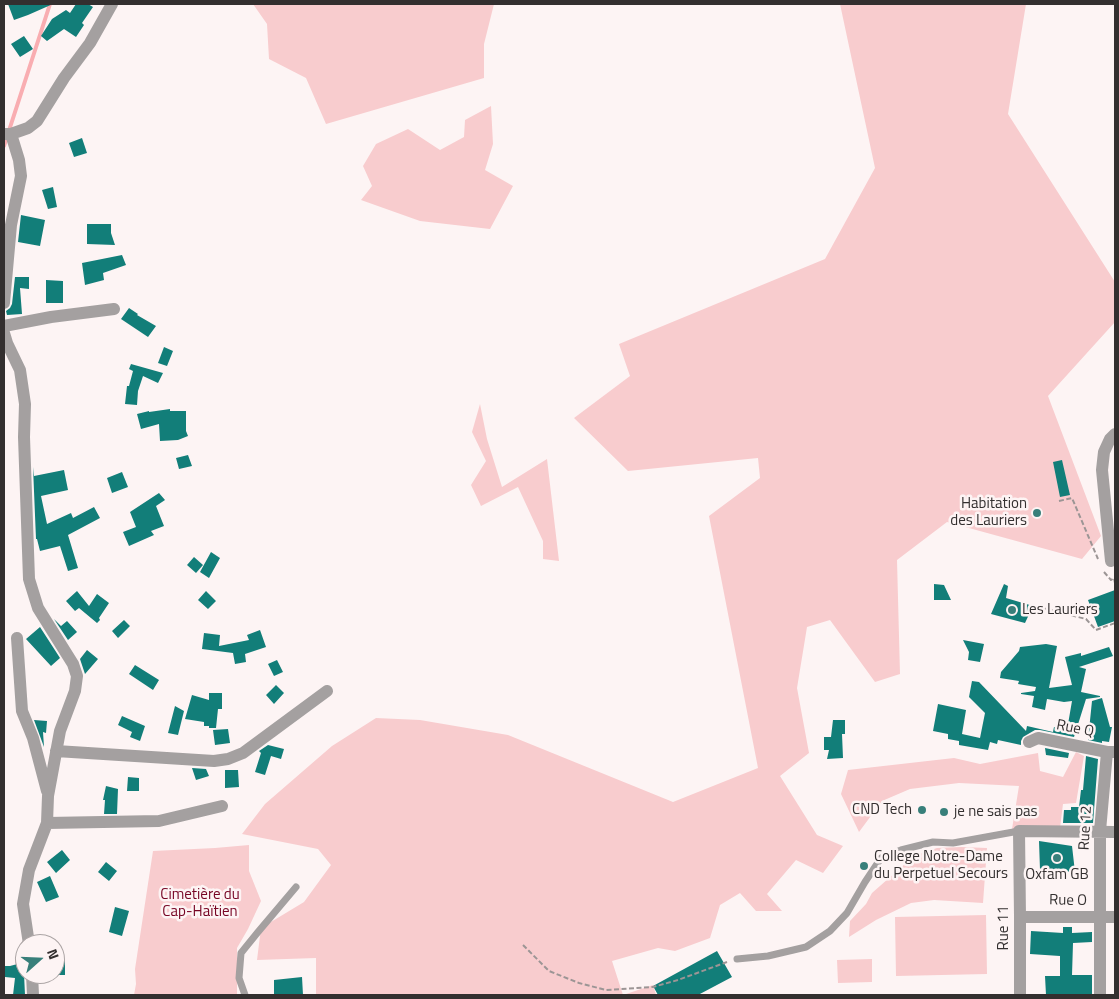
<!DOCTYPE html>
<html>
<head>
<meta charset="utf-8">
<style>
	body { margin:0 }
	#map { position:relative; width:1119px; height:999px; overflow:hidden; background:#fdf4f4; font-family:"Titillium Web",sans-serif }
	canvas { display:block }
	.frame { position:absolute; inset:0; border:5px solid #332f2f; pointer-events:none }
	.north { position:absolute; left:15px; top:934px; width:50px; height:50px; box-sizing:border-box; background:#fdf4f4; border:1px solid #aca5a5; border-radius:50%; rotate:70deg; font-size:14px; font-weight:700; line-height:20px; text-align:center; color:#332f2f }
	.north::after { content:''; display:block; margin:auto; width:18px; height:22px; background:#387f7a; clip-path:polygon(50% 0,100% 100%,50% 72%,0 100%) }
</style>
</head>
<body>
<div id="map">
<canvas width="1119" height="999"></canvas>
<div class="frame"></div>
<div class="north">N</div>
</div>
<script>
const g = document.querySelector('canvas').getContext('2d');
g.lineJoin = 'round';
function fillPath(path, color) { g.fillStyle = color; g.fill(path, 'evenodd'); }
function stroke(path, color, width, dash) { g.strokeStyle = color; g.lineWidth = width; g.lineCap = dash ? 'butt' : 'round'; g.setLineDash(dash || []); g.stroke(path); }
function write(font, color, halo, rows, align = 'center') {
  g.font = font + ' "Titillium Web",sans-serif'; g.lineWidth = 5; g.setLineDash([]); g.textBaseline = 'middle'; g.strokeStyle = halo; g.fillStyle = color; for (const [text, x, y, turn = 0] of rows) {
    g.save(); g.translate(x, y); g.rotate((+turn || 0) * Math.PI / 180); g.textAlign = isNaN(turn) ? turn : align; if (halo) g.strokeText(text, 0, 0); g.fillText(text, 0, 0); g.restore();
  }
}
const green = new Path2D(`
	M253,4H494L484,44V78L326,124L306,78L269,59L267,24Z
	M840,4H1026L1008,114L1115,282V322L1048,396L1101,536L1082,559L947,522L897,560L900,674L875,682L830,620L807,627L797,688L809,753L780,776L817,835L843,846L823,873L796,860L767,894L782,911H756L740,893L720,905L710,938L675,951L658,948L612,961L623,995L653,985L656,995H316V958L257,960L261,928L304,902L331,865L318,849L242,834L265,804L332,746L376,718L420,720L508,735L673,802L758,768L709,516L760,478L758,458L628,471L574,418L630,376L619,344L825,259L875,168Z
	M491,106L493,144L485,170L513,186L490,229L420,221L361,200L372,186L363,166L376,144L408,129L440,150L464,137L465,120Z
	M480,404L487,439L502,487L547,459L559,561L543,559V541L518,487L481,506L471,485L486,461L472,432Z
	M1076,752L1084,756L1076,803L1063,804L1060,828L1012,829L1019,786L959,783L910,789L882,801L859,832L841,794L848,770L954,758L980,764L1038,753L1040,771L1063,777Z
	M249,845V871L261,901L248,929L237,948V995H134L136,984L135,969L153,851L215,848Z
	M961,847L987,848L983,903L934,900L911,903L876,920L849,937L850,921L866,904L872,893L914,856L937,848Z
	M986,915L987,974L896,976L895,917Z
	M872,959V982L838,983L837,960Z`);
const stream = new Path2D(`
	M4,146L50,4`);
const building = new Path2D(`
	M8,4H53L28,15L14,20Z
	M76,4H88L93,7L82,23L84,25L76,37L64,29L47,41L41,36L52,19L66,10L70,13Z
	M24,36L33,49L20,57L11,44Z
	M82,138L87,153L74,157L69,143Z
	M53,187L57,207L48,209L42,190Z
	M21,215L45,220L40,246L18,242Z
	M87,224H111V233L115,245L87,244Z
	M122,255L126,265L103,273L104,280L85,285L82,263Z
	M15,277H29V289L20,288L22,314L7,315L6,311L10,308L12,304Z
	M46,280L63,281V303H46Z
	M129,308L138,314L137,315L156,326L148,337L121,319Z
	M164,347L173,351L167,366L158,363Z
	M131,364L163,373L158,383L143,376L138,391L137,405L125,404L127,386H129L133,371L129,369Z
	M170,409V411H186V431L188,436L178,440L160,441L159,424L141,429L137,414L149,411V412Z
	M188,455L192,466L179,469L176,458Z
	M1062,460L1070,495L1060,497L1053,462Z
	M33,467L34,476L64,470L68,490L41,496L47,524L71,513L73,518L94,507L100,518L68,535L78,568L68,571L60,546L40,551L37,539H36Z
	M122,472L128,487L112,493L107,478Z
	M159,493L165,500L156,506L164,526L151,531L154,535L129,546L123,532L136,527L130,512Z
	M211,552L220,558L209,578L200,572Z
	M194,557L203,565L196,573L187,565Z
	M934,584L944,585L951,600H934Z
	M1004,584L1008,586L1006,598L1033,606L1025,623L991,614Z
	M1115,590V621L1098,627L1088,600Z
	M77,591L89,606L97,594L109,603L99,618L100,620L97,623L79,608L75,611L66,601Z
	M206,591L216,601L208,609L198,600Z
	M54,619L61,626L67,621L77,632L68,640Z
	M124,620L130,626L118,638L112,631Z
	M40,627L60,658L51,666L26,639Z
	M260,630L266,647L245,654L246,662L235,664L233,653L202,649L204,633L220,635L219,646L249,640L247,635Z
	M963,640L984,644L980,662L968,660L969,652Z
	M1046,644L1057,646L1049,688L1072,685L1065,657L1081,653V656L1109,647L1113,656L1079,667L1086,669L1081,692L1100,696V697L1086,699L1074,737L1040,730H1035L1023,737L1021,741V745L998,740L997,744L990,742L988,750L959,745V741L948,739V734L933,731L938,704L966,710L962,734L980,738L985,713L969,697L972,681L979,682L1026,731L1027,726L1053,732L1054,727L1067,730L1072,701L1064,702L1047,699L1045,710L1032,707L1034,696L1021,694V693L1035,691L1036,687L1018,684L1019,681L1000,678L1001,672L1019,651L1020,647Z
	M87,650L98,659L85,674L80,659Z
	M277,660L283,672L274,676L268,664Z
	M135,665L159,680L153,690L129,674Z
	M276,685L284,693L274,704L266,695Z
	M209,693H222V709H218L216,728H209V726H204V722L185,719L192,695L209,700Z
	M1102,698L1110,727H1112L1109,742L1102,741V743L1088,740L1092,701Z
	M175,706L184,711L178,735L168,733Z
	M122,716L145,726L140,741L130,737L132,732L118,725Z
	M34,720L47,721L46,733L43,732L44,747Z
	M833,720H845V734H842L843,758L827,759L829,750H824V737H831Z
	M228,729L230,743L215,745L213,730Z
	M268,745L284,749L281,759L271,756L265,775L255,772L261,753L259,751Z
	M1045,748L1069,753L1068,758L1046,755Z
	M1086,756L1098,759L1093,823H1063L1064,810H1071V807H1079L1081,790H1083Z
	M192,768L206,769L209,776L196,780Z
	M225,770H238L239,787L225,788Z
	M128,777L139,778V791H127Z
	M106,786L118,789L117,814H104L105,800H103Z
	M1039,841L1072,846L1075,872L1040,870Z
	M62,850L70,860L56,873L47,862Z
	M106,862L117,871L109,881L98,872Z
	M50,876L59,897L46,902L37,882Z
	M115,907L129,911L122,936L109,932Z
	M1063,927H1072V933L1092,932V942L1073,943L1072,975H1092V995H1046L1045,976H1060V956L1030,954L1031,931L1063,933Z
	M717,951L732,977L698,995H658L653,986Z
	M55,959L65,960V975H55Z
	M25,962L24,974L25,995H13L15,978L5,977V966H10Z
	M302,977L303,995H274V980Z`);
const path = new Path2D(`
	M1059,501L1072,498L1098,559
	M1104,572L1111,580L1114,578L1115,583
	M1035,606L1086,619L1096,630L1115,623
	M523,945L549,971L579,983L606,990L653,987L678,980L727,962`);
const service = new Path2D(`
	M737,959L768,956L806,947L830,931L847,913L865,882L881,858L901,850L933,842L953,843L1019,831
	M245,995L239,978L241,953L258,932L296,887`);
const minor = new Path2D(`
	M4,134H11L28,128L37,121L64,78L90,43L112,4
	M4,303L11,225L21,176L19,160L11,134
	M4,326L51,317L114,309
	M4,333L7,343L20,370L25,404L24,437L29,579L38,608L73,664L77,676L75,691L60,731L48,796L47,823L29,870L23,904L29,944
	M1111,561L1102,470L1104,452L1110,439L1115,434
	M17,638L22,711L33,738L47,791
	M1029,742L1038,738L1107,752H1115
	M56,751L214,761L228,759L243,753L327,691
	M47,823L159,821L222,806
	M1020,917H1115
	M32,974L33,995
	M1020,995V917L1019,831L1115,832
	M1100,995V831L1107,752`);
const markers = [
	[1037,513,5,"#387f7a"],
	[1012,610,5,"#387f7a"],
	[922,810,5,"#387f7a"],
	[944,812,5,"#387f7a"],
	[1057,858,5,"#387f7a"],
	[864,866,5,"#387f7a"]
];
const poiNames = [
	["Habitation",1027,504,"right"],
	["des Lauriers",1027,521,"right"],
	["Les Lauriers",1022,610],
	["CND Tech",912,810,"right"],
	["je ne sais pas",954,812],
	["College Notre-Dame",874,857],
	["du Perpetuel Secours",874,874],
	["Oxfam GB",1057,875,"center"]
];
const streetNames = [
	["Rue Q",1075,729,11],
	["Rue 12",1086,828,-87],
	["Rue O",1068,901,1],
	["Rue 11",1004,928,-90]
];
const parkNames = [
	["Cimetière du",200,895],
	["Cap-Haïtien",200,912]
];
fillPath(green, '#f8ccce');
stroke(stream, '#f9adb1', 4);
fillPath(building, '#127e79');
stroke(path, '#9c9595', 2, [5, 2.5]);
stroke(service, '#a4a0a0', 7);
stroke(minor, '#a4a0a0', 12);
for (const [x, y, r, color] of markers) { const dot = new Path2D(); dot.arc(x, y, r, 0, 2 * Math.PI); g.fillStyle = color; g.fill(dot); stroke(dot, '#fdf4f4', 2); }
write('15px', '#332f2f', '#fdf4f4', poiNames, 'left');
write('15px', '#332f2f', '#fdf4f4', streetNames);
write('15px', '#760423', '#fdf4f4', parkNames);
</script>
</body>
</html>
